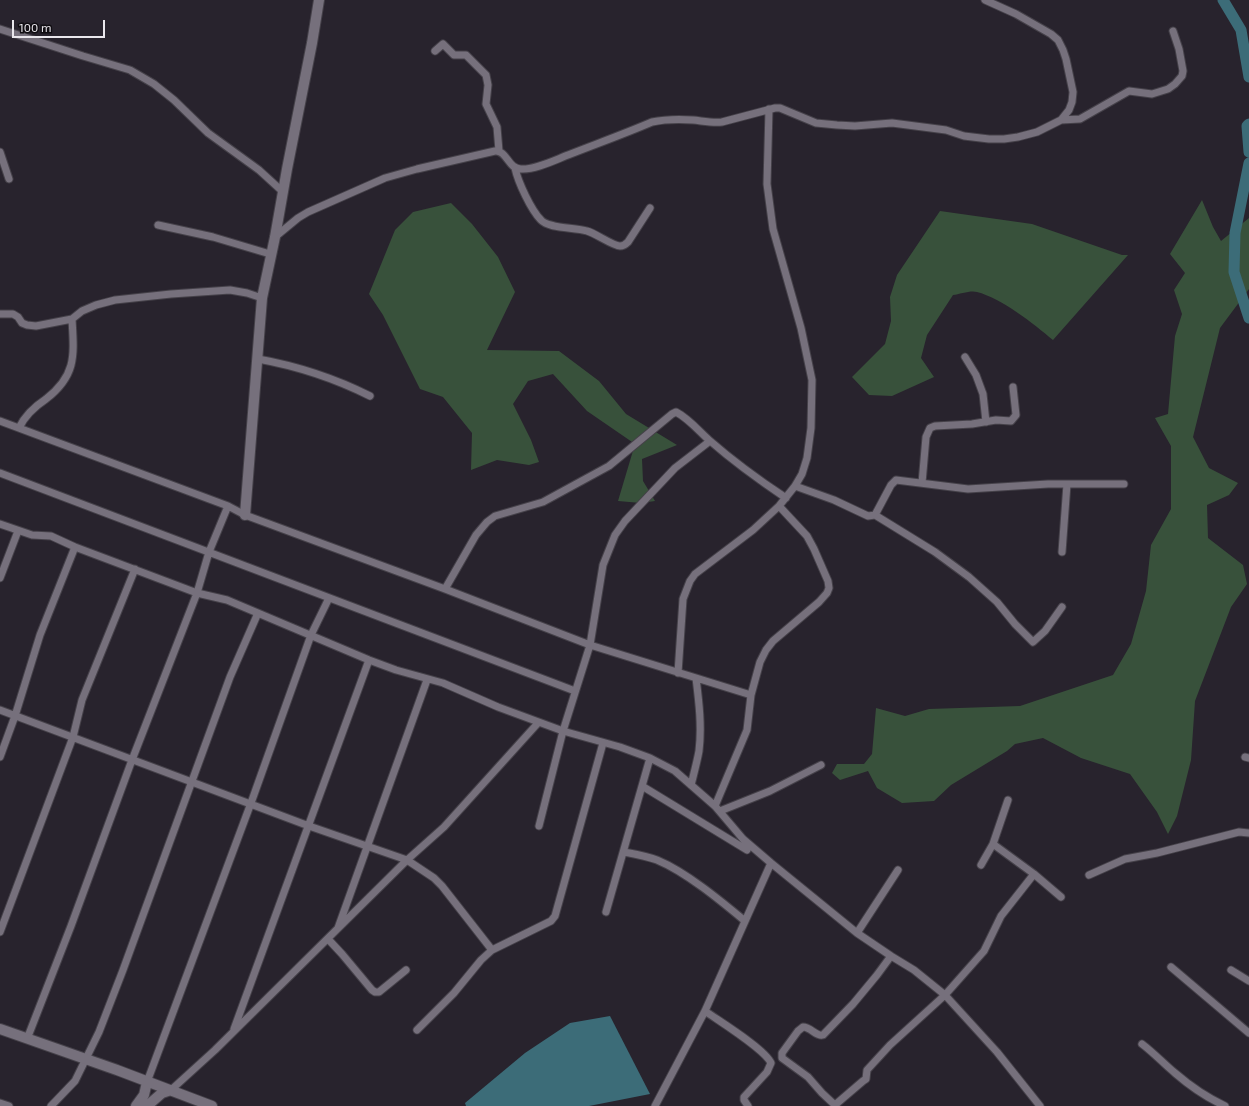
<!DOCTYPE html>
<html>
<head>
<meta charset="utf-8">
<style>
	body { margin:0 }
	#map { position:relative; width:1249px; height:1106px; overflow:hidden; background:#28232d; font-family:"Exo 2",sans-serif }
	canvas { display:block }
	.scale { position:absolute; left:12px; top:20px; width:93px; height:18px; box-sizing:border-box; border:2px solid #eae7ed; border-top:0; padding-left:5px; font-size:12px; line-height:14px; white-space:nowrap; color:#eae7ed; -webkit-text-stroke:3px #100d12; paint-order:stroke }
</style>
</head>
<body>
<div id="map">
<canvas width="1249" height="1106"></canvas>
<div class="scale">100 m</div>
</div>
<script>
const g = document.querySelector('canvas').getContext('2d');
g.lineJoin = 'round';
function fillPath(path, color) { g.fillStyle = color; g.fill(path, 'evenodd'); }
function stroke(path, color, width, dash) { g.strokeStyle = color; g.lineWidth = width; g.lineCap = dash ? 'butt' : 'round'; g.setLineDash(dash || []); g.stroke(path); }
const green = new Path2D(`
	M1202,200L1213,227L1221,241L1249,218V289L1220,328L1193,437L1209,468L1238,483L1229,495L1207,505L1208,538L1243,565L1247,584L1231,607L1195,701L1191,760L1177,816L1168,834L1157,812L1130,774L1081,758L1043,738L1015,744L1007,751L951,785L934,801L902,803L877,788L868,771L840,780L832,773L837,764H864L872,754L876,708L905,716L929,709L1020,706L1113,675L1131,644L1146,591L1151,545L1171,509V446L1155,418L1168,414L1175,336L1182,314L1174,290L1185,273L1170,254Z
	M451,203L472,224L498,257L515,292L487,350L559,351L599,381L626,414L677,445L642,459L643,481L655,501L641,503L618,501L635,444L587,411L553,374L528,381L513,404L531,440L539,462L529,465L497,460L471,470L472,433L443,397L420,389L383,315L369,294L395,230L413,212Z
	M940,211L1032,224L1122,255H1128L1053,340C1034,324 1001,298 977,292C971,290 960,294 953,295L927,335L921,358L934,377L892,396L869,395L852,377L885,344L891,321L890,297L897,275Z`);
const water = new Path2D(`
	M610,1016L650,1094L589,1106H466L465,1103L525,1053L570,1023Z`);
const river = new Path2D(`
	M1223,0L1241,30L1249,77
	M1249,124L1247,126L1249,152
	M1249,163L1235,233L1234,272L1249,318`);
const street = new Path2D(`
	M0,29L83,56L130,70L154,84L174,100L208,133L259,170L282,191
	M435,51L443,44L454,55H466L486,75L488,85L486,104L497,127L499,151
	M1061,120L1080,119L1129,91L1152,94L1168,89L1175,84L1182,76L1183,71L1179,49L1173,31
	M0,152L9,179
	M515,168C518,182 531,210 541,220C549,229 575,227 587,231C595,233 613,246 620,246C624,246 626,244 628,242L650,208
	M158,225L213,237L270,254
	M275,237L298,218L308,212L385,178L417,169L495,151C507,150 508,169 521,169C535,170 555,160 568,155C596,144 624,134 652,122C666,119 679,119 693,120C703,121 712,123 722,122L775,108H780L816,123L837,125L855,126L892,123L946,130L964,136L989,139H1004L1018,137L1037,132L1061,120L1069,110L1072,102L1073,92L1066,59L1063,50L1058,40L1051,34L1016,14L985,0
	M0,314H13L18,317L22,323L27,325L36,326L72,319L82,311L96,305L115,300L171,294L230,290L247,293L262,298
	M965,357L976,375L983,394L986,422
	M258,359C297,366 334,378 370,396
	M0,421L228,506L245,515L445,589L590,645L751,695
	M19,428C25,415 34,407 46,399C77,375 74,355 72,319
	M0,473L575,691
	M922,483L926,437L930,428L935,426L972,424L996,420L1011,421L1016,415L1013,387
	M795,486L834,500L868,516L875,515L891,485L896,480L968,489L1048,484H1124
	M875,515L935,552L969,577L997,602L1015,624L1033,642L1045,631L1062,607
	M0,524L32,535L51,536L75,547L197,593L227,600L369,660L396,670L443,683L498,707L563,731L590,645L603,565L615,535L625,521L675,468L710,441
	M1062,552L1067,484
	M0,578L18,531
	M445,589L476,535L487,522L495,516L543,502L609,466L672,414L676,412C688,418 699,431 709,440C733,461 759,480 786,498
	M678,673L683,599L690,581L695,574L753,530L779,506L795,486L802,474L807,458L811,428L812,380L801,328L773,229L767,184L769,109
	M0,710L309,826L407,860L434,878L442,886L492,950
	M0,757L15,716L40,635L75,547
	M1245,757L1249,758
	M691,785C694,773 697,762 699,751C702,727 699,702 696,678
	M642,786L747,850
	M1008,800L993,844L1034,874L1061,897
	M715,806L747,730L751,695L760,662L766,650L773,641L819,602L827,593L829,588L828,581L814,549L807,536L779,506
	M720,811L770,791L821,765
	M539,826L563,731L620,747L650,758L675,771L715,806L743,839L771,863L857,933L891,956L914,970L945,995L997,1052L1040,1106
	M624,852C635,854 646,856 657,860C686,872 721,901 745,921
	M981,865L993,844
	M1089,875L1125,859L1157,853L1239,832L1249,833
	M606,912L650,758
	M338,928L427,680
	M0,932L73,737L82,700L135,569
	M857,933L898,870
	M328,939L342,954L372,990L375,992H379L406,970
	M1171,967L1249,1033
	M1231,970L1249,981
	M705,1011C719,1021 765,1049 771,1063L767,1072L744,1097V1100L748,1106
	M234,1029L369,660
	M417,1030L454,993L481,960L492,950L551,921L555,916L603,743
	M27,1039L71,926L132,760L197,593L209,552L228,506
	M1142,1044C1154,1053 1164,1064 1175,1073C1190,1086 1208,1098 1225,1106
	M147,1082L251,803L311,635L329,598
	M171,1090L215,1050L407,860L444,827L538,723
	M0,1103L9,1106
	M835,1105L863,1081L866,1079L867,1070L890,1045L945,995L984,951L1001,916L1034,874
	M51,1106L75,1081L99,1032L123,970L230,677L258,613
	M655,1106L705,1011L771,863
	M836,1106L822,1093L808,1077L782,1058V1053L798,1031L803,1027C811,1027 816,1037 823,1035L853,1004L877,975L891,956`);
const secondary = new Path2D(`
	M245,515L262,298L275,237L287,169L312,43L319,0
	M0,1029L117,1070L212,1106
	M136,1106L144,1095L147,1082
	M147,1106L162,1093L171,1090`);
fillPath(green, '#38513b');
fillPath(water, '#3c6c78');
stroke(river, '#3c6c78', 11);
stroke(street, '#454149', 9);
stroke(secondary, '#454149', 12);
stroke(street, '#76707c', 7);
stroke(secondary, '#76707c', 10);
</script>
</body>
</html>
